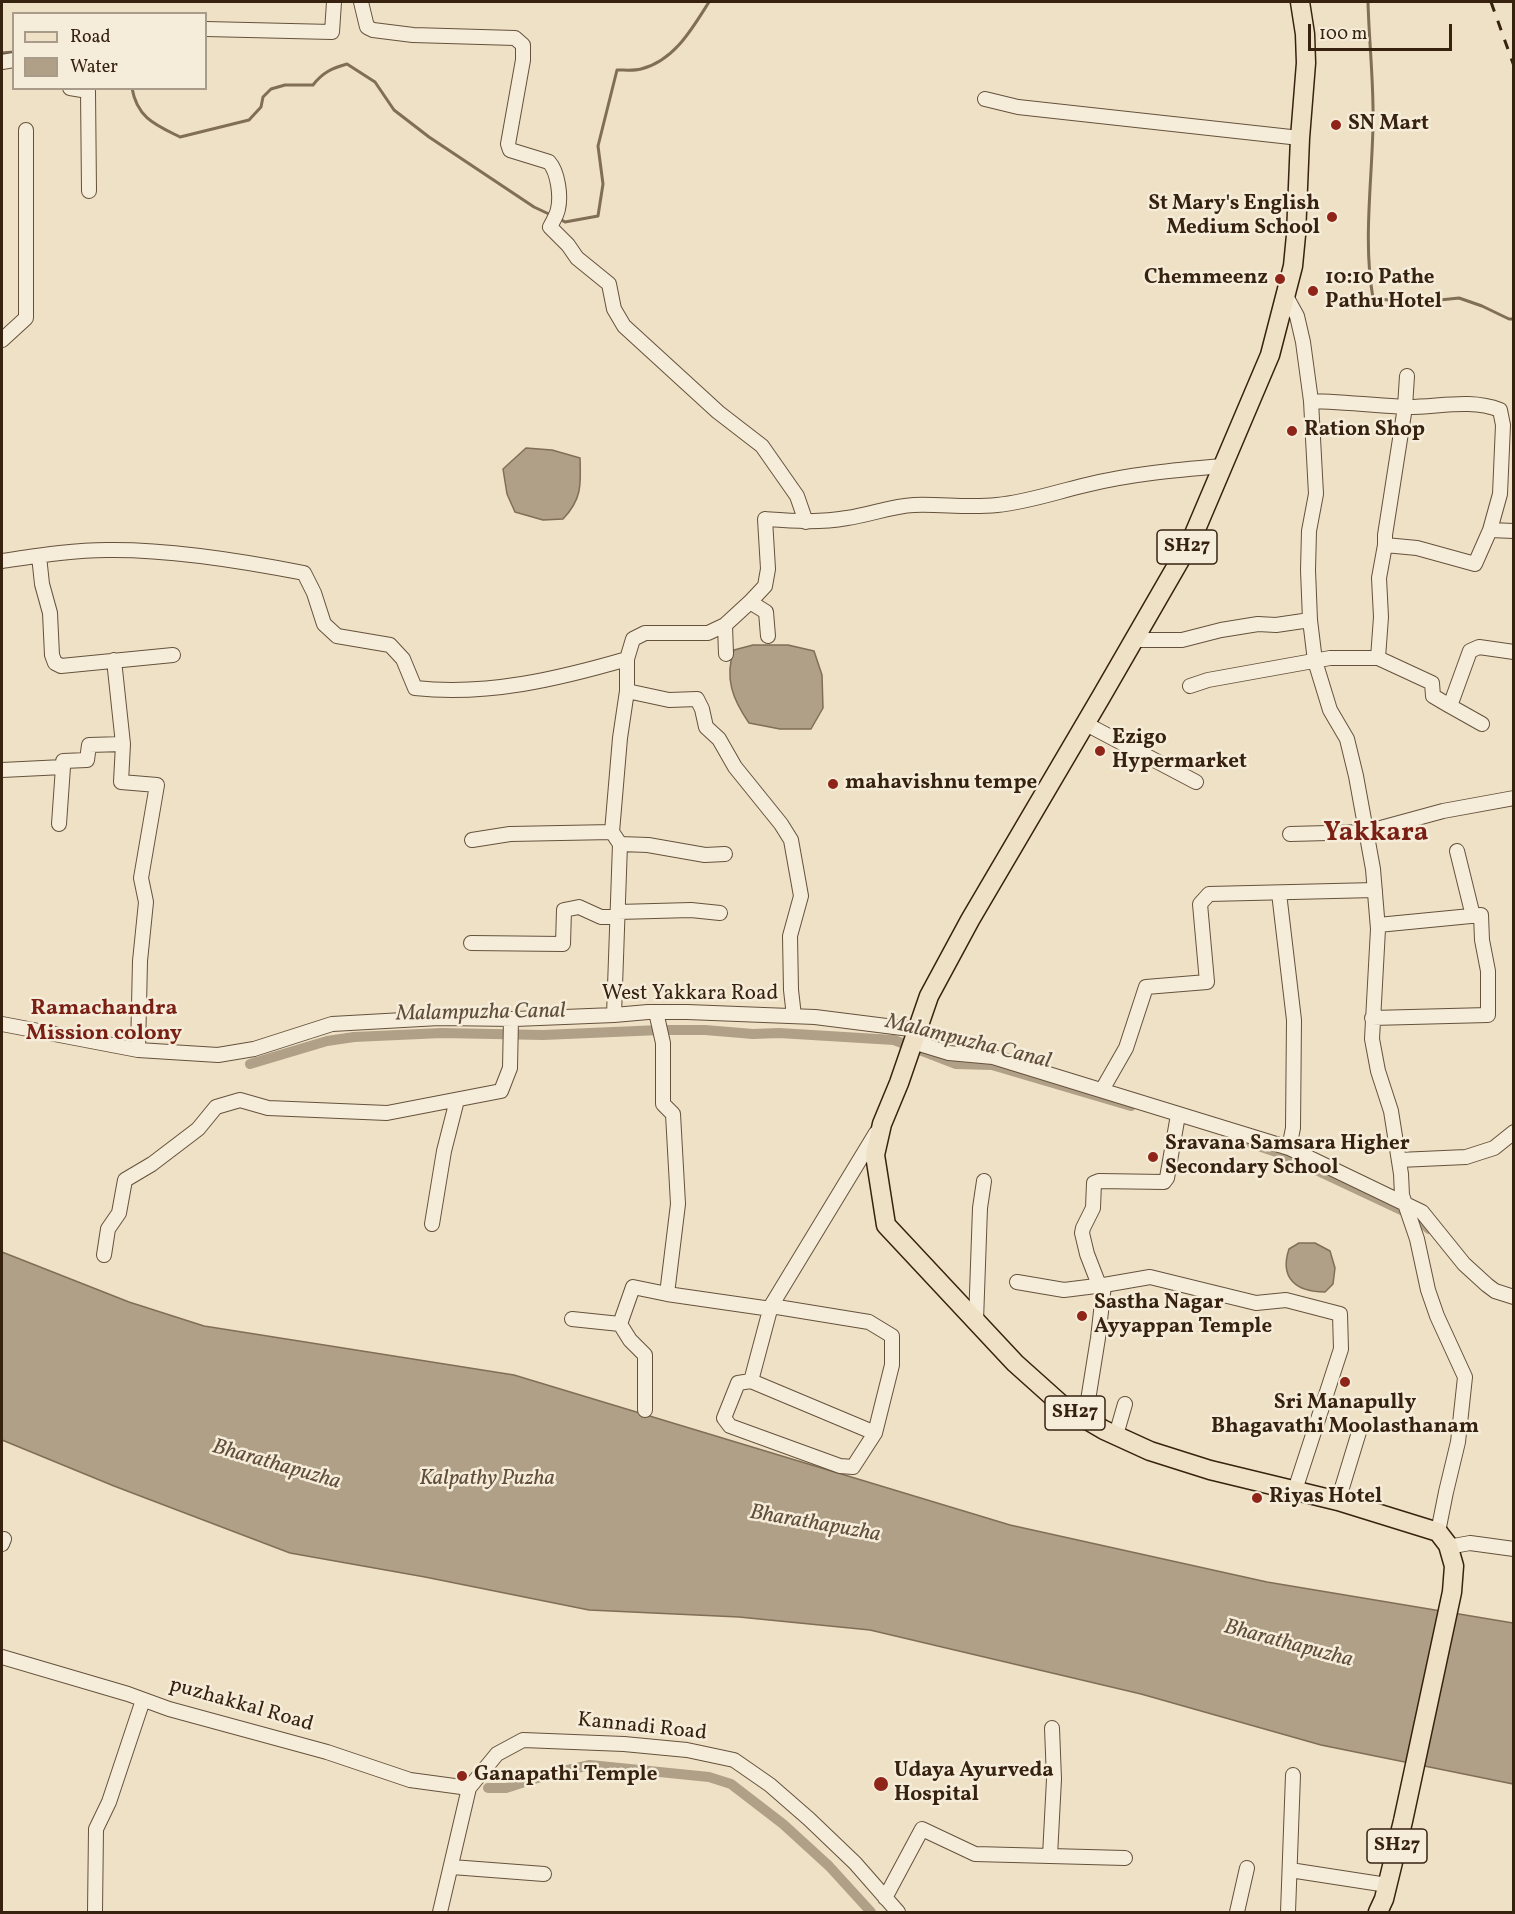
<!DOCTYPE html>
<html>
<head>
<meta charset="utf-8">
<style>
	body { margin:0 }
	#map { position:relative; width:1515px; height:1914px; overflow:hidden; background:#efe1c5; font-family:Vollkorn,serif }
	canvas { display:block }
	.frame { position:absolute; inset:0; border:3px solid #372210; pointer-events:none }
	.legend { position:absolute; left:12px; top:12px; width:195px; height:78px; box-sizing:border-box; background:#f5ecd9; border:2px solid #a99b89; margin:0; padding:8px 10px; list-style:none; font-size:18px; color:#372210 }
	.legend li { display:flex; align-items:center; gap:12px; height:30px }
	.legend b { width:30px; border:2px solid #a99b89 }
	.scale { position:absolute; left:1308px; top:24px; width:144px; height:27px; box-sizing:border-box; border:3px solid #372210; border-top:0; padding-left:8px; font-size:18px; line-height:21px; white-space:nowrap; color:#372210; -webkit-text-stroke:4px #f5ecd9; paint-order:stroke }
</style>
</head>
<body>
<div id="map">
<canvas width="1515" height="1914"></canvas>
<div class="frame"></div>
<ul class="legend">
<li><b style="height:8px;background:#efe1c5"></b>Road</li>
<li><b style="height:16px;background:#b0a087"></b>Water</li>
</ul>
<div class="scale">100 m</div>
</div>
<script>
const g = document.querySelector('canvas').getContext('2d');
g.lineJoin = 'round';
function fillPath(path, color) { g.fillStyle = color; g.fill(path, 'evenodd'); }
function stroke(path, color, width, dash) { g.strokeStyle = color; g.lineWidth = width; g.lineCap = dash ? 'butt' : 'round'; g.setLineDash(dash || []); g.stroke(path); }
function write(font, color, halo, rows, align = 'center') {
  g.font = font + ' Vollkorn,serif'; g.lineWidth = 5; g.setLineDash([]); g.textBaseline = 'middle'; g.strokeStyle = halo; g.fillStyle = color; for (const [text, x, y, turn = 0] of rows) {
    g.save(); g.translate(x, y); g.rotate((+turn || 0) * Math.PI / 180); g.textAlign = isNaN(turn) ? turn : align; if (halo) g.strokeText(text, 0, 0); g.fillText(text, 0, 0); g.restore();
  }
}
const water = new Path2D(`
	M526,448L552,450L580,458C581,485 582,499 563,519L543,520L515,512L507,494L503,469Z
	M753,645H788L814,651L822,675L823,708L811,729H780L749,723C733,700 724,678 734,650Z
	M1299,1243H1315L1330,1251L1335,1268L1333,1284L1325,1292C1297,1292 1279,1279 1289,1249Z
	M2,1252L129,1302L204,1326L514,1375L1010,1525L1267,1582L1513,1623V1784L1321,1745L1141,1694L870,1630L739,1617L589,1610L425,1577L290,1553L114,1486L2,1440Z`);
const stream = new Path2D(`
	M1368,2C1369,42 1374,84 1373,125C1372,182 1363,242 1373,298L1411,303L1459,298L1482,306L1509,319H1514
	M2,53L14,52
	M132,88C137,118 156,125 180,137L249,120L261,107L263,97L271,89L285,85H313C322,73 332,68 347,64L375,82L394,110L429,137L534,207L551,215
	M560,219L565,222L598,216L603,184L598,146L617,70C625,70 634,71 641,69C674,61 692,29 709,2`);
const canal = new Path2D(`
	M250,1064L327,1041L354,1037L442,1033L543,1035L660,1030H705L753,1034L779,1033L894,1040L956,1064L992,1065L1131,1106
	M1238,1139L1282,1154L1414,1216L1429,1229
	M488,1788H506L550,1774L590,1765L709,1777L731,1784L783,1824L829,1866L871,1912`);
const minor = new Path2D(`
	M361,2L367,27L373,30L413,35L515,38L523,45V60L508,144L510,150L549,162C558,172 561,196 558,209C557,215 553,221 550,227L568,245L577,258L609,284L614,309L624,326L718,412L762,446L797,496L806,522
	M206,29L332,32L334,2
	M2,62L14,60
	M70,88L88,91L89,191
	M985,99L1018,107L1300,138
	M1286,296L1297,316L1303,342L1311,401L1316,494L1309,531L1308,570L1310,620L1315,661L1330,710L1347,739L1356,776L1373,869L1378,929L1372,1039L1378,1071L1391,1111L1401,1174L1402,1195L1417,1239L1428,1290L1437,1316L1465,1377L1458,1442L1446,1492L1438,1532
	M2,340L26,318V130
	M1311,401C1342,402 1373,405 1404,407C1436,408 1469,398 1500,410L1503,425L1500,494L1490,530L1514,531
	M1385,545V535L1405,407L1407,376
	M39,556L42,584L50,613L52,655L55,663L61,666L173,655
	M2,561C36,556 72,550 107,550C170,549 243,561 304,573L314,593L324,624L337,636L390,645L403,659L415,688C487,696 558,679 627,659L633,639L645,633H708L725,625L750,602L765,586L768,569L765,519C793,521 819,523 847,518C870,515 891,506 914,505C942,504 969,508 997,505C1028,502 1056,492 1086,485C1130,474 1176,470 1222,466
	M750,602L766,612L768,636
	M725,625L726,654
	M1134,640H1182L1221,630L1258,624L1276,625L1310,620
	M1378,658L1381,617L1379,578L1385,545L1417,548L1475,564L1490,530
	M114,660L123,744L121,782L157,785L141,878L146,902L140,961L138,1050
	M1190,686L1208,680L1330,658H1378L1432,683L1433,696L1450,706L1470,651L1479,647L1514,652
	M627,691L669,700L697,699L702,709L706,727L719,739L735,767L781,824L791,840L801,896L790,936L791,990L794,1016
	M1450,706L1482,724
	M1086,724L1196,782
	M63,767V761L87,760L89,745L123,744
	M2,770L63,767L59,824
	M1290,834L1366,832L1443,811L1514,798
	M472,840L510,834L612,832
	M620,844L648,845L705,855L725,854
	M1457,851L1473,916
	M1279,893L1294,1020L1293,1128L1289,1148
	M618,912L691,910L720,913
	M471,943L563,944L564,910L579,907L601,917H617
	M656,1012L663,1043V1104L673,1114L678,1204L667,1294L771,1309
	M614,1015L620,844L612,832L620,738L627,691V659
	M1372,1018L1488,1015V971L1482,940L1481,915L1378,925
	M2,1024L138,1050L218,1055L254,1049L332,1024L439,1018L515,1019L614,1015L648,1012H687L815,1017L918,1030
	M913,1042L949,1053L993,1057L1289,1148L1422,1212L1464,1264L1487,1285L1495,1291L1514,1297
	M1102,1090L1126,1048L1146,987L1207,982L1200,904L1209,894L1375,890
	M1399,1160L1466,1157L1494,1148L1514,1132
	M432,1224L444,1151L457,1100
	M104,1255L108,1229L119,1213L125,1180L152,1164L198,1129L216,1107L240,1100L268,1108L387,1113L501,1091L510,1068L511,1019
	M1017,1282L1064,1290L1104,1285
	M1099,1285L1087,1254L1082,1233L1083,1228L1093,1208L1094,1183L1099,1181L1164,1182L1167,1178L1178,1115
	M572,1319L620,1324
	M976,1321L980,1208L984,1181
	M751,1381L738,1383L724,1418L730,1426L840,1466L853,1467L875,1433L892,1365V1336L869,1322L771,1306
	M645,1410V1355L630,1340L620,1324L633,1287L667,1294
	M1085,1419L1098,1338L1104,1285L1150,1277L1256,1303L1286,1300L1340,1314L1341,1349L1295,1490
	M875,1433L751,1381L771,1306L876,1133
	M1116,1435L1125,1404
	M1338,1501L1359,1432
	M2,1544L4,1539
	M1448,1547L1470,1543L1514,1549
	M2,1657L128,1694L169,1709L327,1752L410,1780L469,1788
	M1050,1856L1054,1779L1052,1728
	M452,1867L544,1874
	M1290,1870L1387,1885
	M885,1898L922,1829L975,1854L1125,1858
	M95,1912L96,1829L109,1802L143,1700
	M440,1912L469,1788L497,1754L523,1740L624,1744L687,1750L734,1760L770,1785L809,1819L855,1863L898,1912
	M1237,1912L1247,1868
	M1288,1912L1293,1775`);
const major = new Path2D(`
	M1300,2L1305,34L1306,63L1300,138L1296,235L1293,266L1270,355L1191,541L1101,697L970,920L929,996L899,1083L882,1124L875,1155L886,1225L1015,1363L1063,1406L1104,1430L1150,1451L1210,1470L1338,1501L1438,1532L1448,1545L1454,1566L1452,1592L1403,1821L1384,1899L1378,1912`);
const rail = new Path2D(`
	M1491,2L1514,66`);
const markers = [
	[1336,125,6,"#8f2418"],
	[1332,217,6,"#8f2418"],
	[1280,279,6,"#8f2418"],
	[1313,291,6,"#8f2418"],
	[1292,431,6,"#8f2418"],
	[1100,751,6,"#8f2418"],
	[833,784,6,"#8f2418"],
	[1153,1157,6,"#8f2418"],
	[1082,1316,6,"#8f2418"],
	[1345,1382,6,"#8f2418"],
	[1257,1498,6,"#8f2418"],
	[462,1776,6,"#8f2418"],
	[881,1784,8,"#8f2418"]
];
const shields = [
	[1187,547,60],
	[1075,1413,60],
	[1397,1846,60]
];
const shieldNames = [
	["SH27",1187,547],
	["SH27",1075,1413],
	["SH27",1397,1846]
];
const poiNames = [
	["SN Mart",1348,125],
	["St Mary's English",1320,205,"right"],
	["Medium School",1320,229,"right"],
	["Chemmeenz",1268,279,"right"],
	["10:10 Pathe",1325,279],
	["Pathu Hotel",1325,303],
	["Ration Shop",1304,431],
	["Ezigo",1112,739],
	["Hypermarket",1112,763],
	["mahavishnu tempe",845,784],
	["Sravana Samsara Higher",1165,1145],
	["Secondary School",1165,1169],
	["Sastha Nagar",1094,1304],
	["Ayyappan Temple",1094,1328],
	["Sri Manapully",1345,1404,"center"],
	["Bhagavathi Moolasthanam",1345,1428,"center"],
	["Riyas Hotel",1269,1498],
	["Udaya Ayurveda",894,1772],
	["Hospital",894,1796],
	["Ganapathi Temple",474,1776]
];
const streetNames = [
	["West Yakkara Road",690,995],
	["puzhakkal Road",241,1706,16],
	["Kannadi Road",642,1728,6]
];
const neighbourhoodNames = [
	["Ramachandra",104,1010],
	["Mission colony",104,1035]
];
const waterNames = [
	["Malampuzha Canal",481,1014,-1],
	["Malampuzha Canal",968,1043,14],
	["Bharathapuzha",276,1466,16],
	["Kalpathy Puzha",487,1480],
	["Bharathapuzha",815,1525,10],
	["Bharathapuzha",1288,1645,15]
];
const districtNames = [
	["Yakkara",1376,835]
];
fillPath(water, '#b0a087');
stroke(water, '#806e57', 1.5);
stroke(stream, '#806e57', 3);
stroke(canal, '#b0a087', 10);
stroke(minor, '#65523d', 16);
stroke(major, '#372210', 21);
stroke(minor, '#f5ecd9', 14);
stroke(major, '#efe1c5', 18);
stroke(rail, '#372210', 3, [10, 10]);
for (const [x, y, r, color] of markers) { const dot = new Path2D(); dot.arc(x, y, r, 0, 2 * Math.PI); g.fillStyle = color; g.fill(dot); stroke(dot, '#f5ecd9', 2); }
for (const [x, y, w] of shields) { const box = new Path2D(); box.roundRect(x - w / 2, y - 17, w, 34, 4.5); g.fillStyle = '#f5ecd9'; g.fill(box); stroke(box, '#372210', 1.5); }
write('bold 20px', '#372210', null, shieldNames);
write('bold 21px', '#372210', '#f5ecd9', poiNames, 'left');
write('21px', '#372210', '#f5ecd9', streetNames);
write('bold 22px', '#7a1f14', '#f5ecd9', neighbourhoodNames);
write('italic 22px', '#614e3a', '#f5ecd9', waterNames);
write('bold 27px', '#7a1f14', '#f5ecd9', districtNames);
</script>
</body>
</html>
